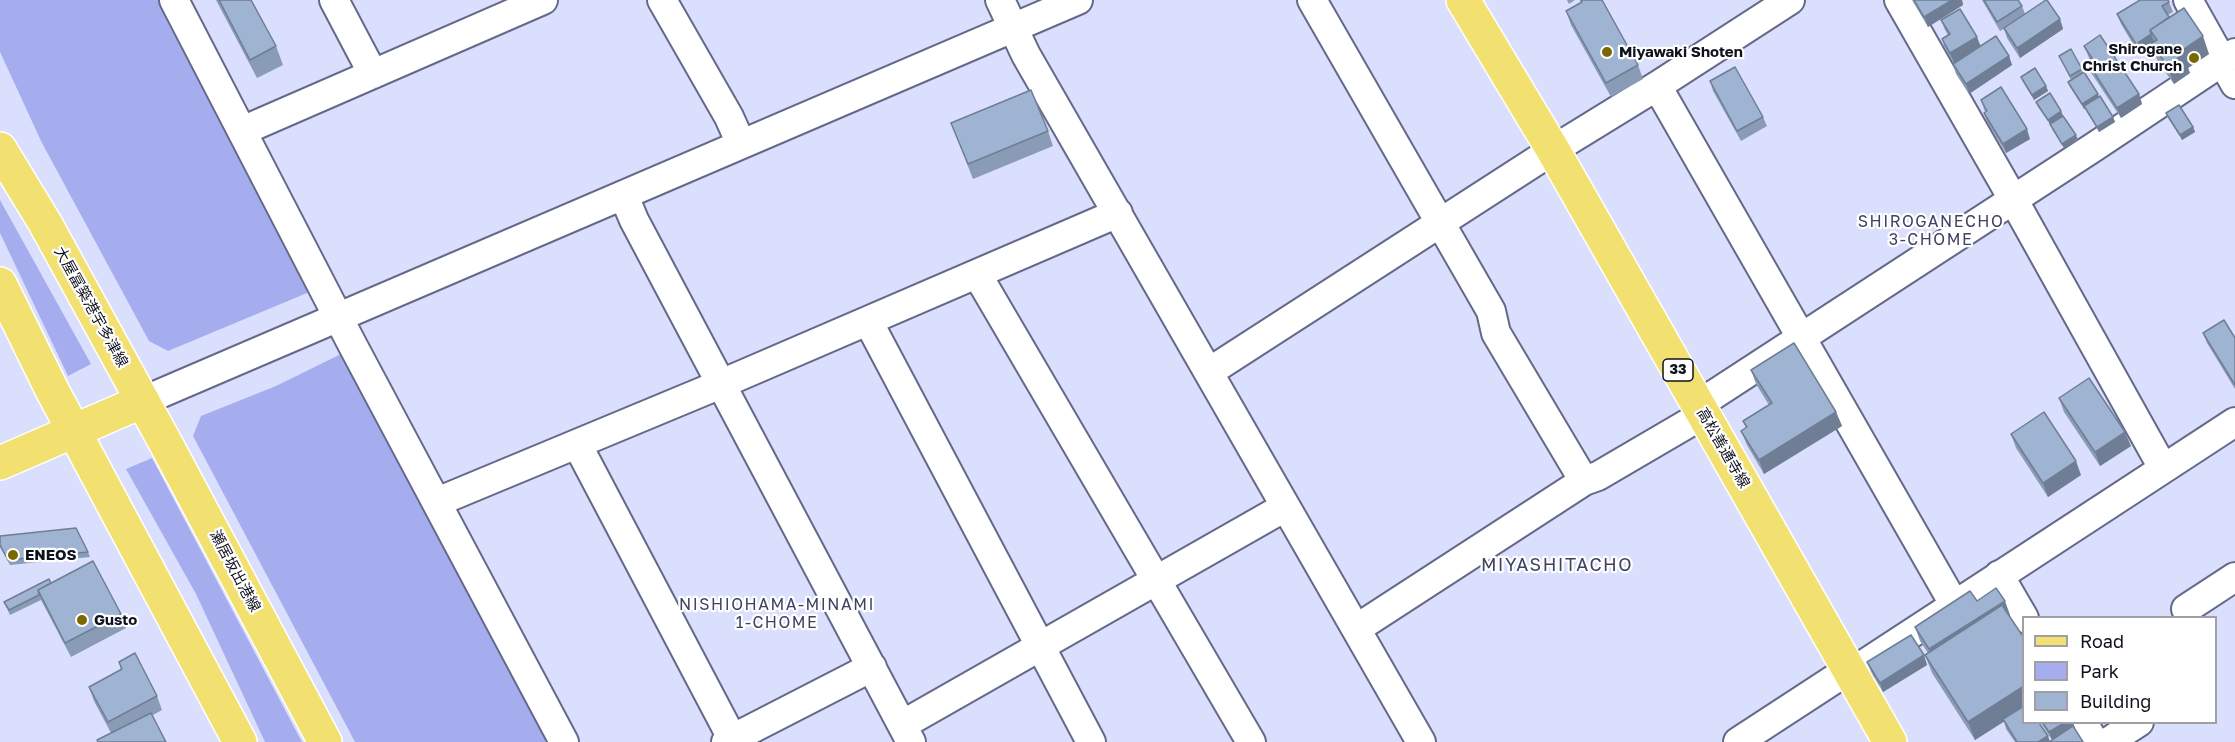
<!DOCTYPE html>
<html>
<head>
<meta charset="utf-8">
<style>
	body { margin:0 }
	#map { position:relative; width:2235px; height:742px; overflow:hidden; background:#dadffd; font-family:"Golos Text",sans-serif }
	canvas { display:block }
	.legend { position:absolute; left:2022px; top:616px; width:195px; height:108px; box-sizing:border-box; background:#fff; border:2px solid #9fa0a5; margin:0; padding:8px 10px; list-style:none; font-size:18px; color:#10121e }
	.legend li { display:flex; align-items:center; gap:12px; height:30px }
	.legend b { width:30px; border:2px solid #9fa0a5 }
</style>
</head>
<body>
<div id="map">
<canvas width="2235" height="742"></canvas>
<ul class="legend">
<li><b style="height:8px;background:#f2e070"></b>Road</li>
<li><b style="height:16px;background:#a5adef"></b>Park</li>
<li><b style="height:16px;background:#9fb4d3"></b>Building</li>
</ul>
</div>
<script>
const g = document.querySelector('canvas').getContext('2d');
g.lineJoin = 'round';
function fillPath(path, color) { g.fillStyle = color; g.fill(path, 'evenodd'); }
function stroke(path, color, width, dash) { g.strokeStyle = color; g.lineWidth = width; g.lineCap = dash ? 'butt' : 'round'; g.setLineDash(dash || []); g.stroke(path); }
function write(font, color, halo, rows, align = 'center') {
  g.font = font + ' "Golos Text","Noto Sans JP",sans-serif'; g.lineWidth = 4.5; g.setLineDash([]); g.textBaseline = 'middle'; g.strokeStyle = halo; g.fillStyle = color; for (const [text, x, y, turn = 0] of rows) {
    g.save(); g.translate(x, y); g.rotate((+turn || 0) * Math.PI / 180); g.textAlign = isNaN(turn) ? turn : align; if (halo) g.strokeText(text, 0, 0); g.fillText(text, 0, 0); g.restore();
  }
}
const green = new Path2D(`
	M0,0H163L311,284L307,293L168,351L149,341L42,143L0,52Z
	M0,200L91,364L68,376L0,233Z
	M341,354L349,359L553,742H355L193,436L201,416L276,386Z
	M152,458L302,742H265L196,594L126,469Z`);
const minor = new Path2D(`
	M174,0L352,344L564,742
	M334,0L373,74
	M662,0L729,117L741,144
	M1000,0L1026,55L1421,742
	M1312,0L1491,311L1496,333L1584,481
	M1899,0L2013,199L2163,468
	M2188,0L2235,84
	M1657,86L1954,604
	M242,131L543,0
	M624,196L634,220L911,742
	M977,274L1251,742
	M868,321L1091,742
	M1209,372L1553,150L1657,86L1790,0
	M143,401L1078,0
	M1698,405L2094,147L2235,53
	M577,444L734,742
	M437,502L721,384L1118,213
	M1999,575L2024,618
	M2186,609L2235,577
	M1356,629L1584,481L1598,476L1704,414
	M2083,722L2094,742
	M902,725L1285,507
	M726,742L872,667
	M1738,742L1836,678L1863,665L2235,422
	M2108,742L2139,722`);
const major = new Path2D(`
	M1463,0L1553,150L1890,742
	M0,149L45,223L165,442L325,742
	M0,284L52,390L240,742
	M0,463L143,401`);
const wall = new Path2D(`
	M216,0H251L276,46L283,65L257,78Z
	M1567,0H1575L1569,4Z
	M1580,0H1602L1638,65L1643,79L1611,97L1571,25L1566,11L1581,3Z
	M1912,0H1962L1963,5L1928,27Z
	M1982,0H2018L2022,6L2025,14L2060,19L2063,29L2020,58L2007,38L2004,29L2000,31Z
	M2169,2L2173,12L2168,15L2169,17L2209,54L2188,68L2190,73L2174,84L2158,62L2152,46L2139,54L2121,24L2117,14Z
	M1941,20L1980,46L2009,56L2012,65L1969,94L1956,74L1953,64L1954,63L1945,49L1942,39L1948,35L1945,30Z
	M2084,46L2139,94L2142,104L2121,118L2090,71L2087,61L2090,60Z
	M2059,56L2082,69L2099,97L2113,117L2115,122L2099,132L2085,108L2084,109L2070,87L2068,82L2071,80Z
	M2021,77L2046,86L2048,91L2034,100L2023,82Z
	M1710,81L1763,117L1767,126L1741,141L1713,91Z
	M1981,100L2030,139L2006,153L1987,122L1984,113L1985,112Z
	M2036,102L2061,111L2063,116L2078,140L2064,148L2052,129L2050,124L2038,107Z
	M2166,113L2193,127L2195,132L2182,140L2168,118Z
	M951,123L1048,131L1053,146L973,179Z
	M2203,333L2235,338V389L2207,343Z
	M1751,370L1836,412L1842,426L1764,474L1747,445L1741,431L1746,428L1743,421L1769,405L1756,384Z
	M2059,398L2131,446L2100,466L2064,412Z
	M2011,434L2081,475L2048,497L2016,448Z
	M0,536L88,552L90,557L10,565L0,547Z
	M51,583L121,614L126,628L71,657L41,600L10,615L4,602Z
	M1977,601L2010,615L2024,723L2050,741L2052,740L2041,723H2073L2075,728H2074L2083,742H2015L2006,729L2004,721L1975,740L1932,673L1925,655L1928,653L1920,641L1915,627Z
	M1924,655L1927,665L1883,692L1871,672L1867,662Z
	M119,662L157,696L162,710L153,715L111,733L94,701L89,687L121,670Z`);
const shadedWall = new Path2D(`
	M1952,0H1962L1963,5L1928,27L1924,17Z
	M2060,19L2063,29L2020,58L2017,48Z
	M2151,34L2155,44L2139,54L2136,44Z
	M2203,36L2209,54L2188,68L2190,73L2174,84L2167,66L2181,51Z
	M1977,37L1981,47L1954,63L1950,53Z
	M2009,56L2012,65L1969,94L1966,84Z
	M2046,86L2048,91L2034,100L2032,95Z
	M2098,94L2099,99L2084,109L2082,104Z
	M2139,94L2142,104L2121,118L2117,108Z
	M2061,111L2063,116L2050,125L2048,120Z
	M2113,117L2115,122L2099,132L2097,127Z
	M2193,127L2195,132L2182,140L2180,135Z
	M2027,129L2030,139L2006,153L2003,144Z
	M2076,135L2078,140L2064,148L2062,144Z
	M1836,412L1842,426L1764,474L1759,460Z
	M2125,432L2131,446L2100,466L2095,452Z
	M2076,461L2081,475L2048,497L2043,483Z
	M2005,601L2010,615L1934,664L1929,649Z
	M1924,655L1927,665L1883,692L1880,683Z
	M2024,686V709L1975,740L1968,722Z
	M2064,723H2073L2075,728L2053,742L2049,732Z
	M2048,736L2050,742H2038Z`);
const building = new Path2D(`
	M219,0H251L276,46L250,60Z
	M1581,0H1602L1638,65L1606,83L1566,11L1582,2Z
	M1914,0H1952L1924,17Z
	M1984,0H2018L2022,6L1997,22Z
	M2046,0H2047L2060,19L2017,48L2004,28Z
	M2140,0H2168L2169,2L2162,6L2169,17L2150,30L2151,34L2136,44L2117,14Z
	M2184,8L2203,36L2181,51L2183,54L2167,66L2152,43L2157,40L2150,30Z
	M1960,9L1977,37L1950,53L1942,39L1950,34L1941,20Z
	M2100,35L2139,94L2117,108L2087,61L2092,58L2084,46Z
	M1996,36L2009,56L1966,84L1953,64Z
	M2071,49L2082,69L2070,76L2059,56Z
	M1735,67L1763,117L1737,131L1710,81Z
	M2035,68L2046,86L2032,95L2021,77Z
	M2084,72L2098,94L2082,104L2068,82Z
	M2001,87L2027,129L2003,144L1984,113L1987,111L1981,100Z
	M1031,90L1048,131L968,164L951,123Z
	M2050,93L2061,111L2048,120L2036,102Z
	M2100,96L2113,117L2097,127L2084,106Z
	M2179,105L2193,127L2180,135L2166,113Z
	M2063,116L2076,135L2062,144L2050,124Z
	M2224,320L2235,338V385L2203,333Z
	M1794,343L1836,412L1759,460L1741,431L1747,427L1743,421L1772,403L1751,370Z
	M2089,378L2125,432L2095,452L2059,398Z
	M2044,412L2076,461L2043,483L2011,434Z
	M76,528L88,552L8,560L0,545V536Z
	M93,561L121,614L65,643L38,590Z
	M49,579L51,583L38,590L39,595L9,610L4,602Z
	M1996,588L2005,601L1929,649L1915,627L1970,591L1977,601Z
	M2002,605L2024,638V686L1968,722L1925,655Z
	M1911,635L1924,655L1880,683L1867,662Z
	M135,653L157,696L108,722L89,687L122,669L119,662Z
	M2024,706V723H2039L2048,736L2038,742H2017L2003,719Z
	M151,713L166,742H98L97,740Z
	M2043,723H2064L2049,732Z
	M2073,726L2083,742H2049Z`);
const markers = [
	[1607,52,6,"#7a6900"],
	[2194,58,6,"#7a6900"],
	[13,555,6,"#7a6900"],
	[82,620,6,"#7a6900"]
];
const shields = [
	[1678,370,30]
];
const shieldNames = [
	["33",1678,370]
];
const poiNames = [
	["Shirogane",2182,49,"right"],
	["Christ Church",2182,66,"right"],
	["Miyawaki Shoten",1619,52],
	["ENEOS",25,555],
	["Gusto",94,620]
];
const streetNames = [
	["大屋冨築港宇多津線",91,307,61],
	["高松善通寺線",1723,448,60],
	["瀬居坂出港線",235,571,62]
];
const neighbourhoodNames = [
	["SHIROGANECHO",1931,222],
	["3-CHOME",1931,240],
	["NISHIOHAMA-MINAMI",777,605],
	["1-CHOME",777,623]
];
const quarterNames = [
	["MIYASHITACHO",1557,565]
];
fillPath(green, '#a5adef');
stroke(minor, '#646989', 32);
stroke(major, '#fff', 36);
stroke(minor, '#fff', 28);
stroke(major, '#f2e070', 33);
fillPath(wall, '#899bb5');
fillPath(shadedWall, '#6f7e94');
fillPath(building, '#9fb4d3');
stroke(building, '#6f7e94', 1.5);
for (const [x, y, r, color] of markers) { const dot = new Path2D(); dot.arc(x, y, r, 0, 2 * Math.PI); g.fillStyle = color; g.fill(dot); stroke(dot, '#fff', 2); }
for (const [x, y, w] of shields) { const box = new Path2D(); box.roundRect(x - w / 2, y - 11, w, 22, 4.5); g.fillStyle = '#fff'; g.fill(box); stroke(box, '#10121e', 1.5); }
write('bold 14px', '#10121e', null, shieldNames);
write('bold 15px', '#10121e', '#fff', poiNames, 'left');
write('15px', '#10121e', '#fff', streetNames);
g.letterSpacing = '1.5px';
write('16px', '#3f4361', '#fff', neighbourhoodNames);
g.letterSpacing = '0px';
g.letterSpacing = '1.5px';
write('18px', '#3f4361', '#fff', quarterNames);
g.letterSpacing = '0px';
</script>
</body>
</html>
